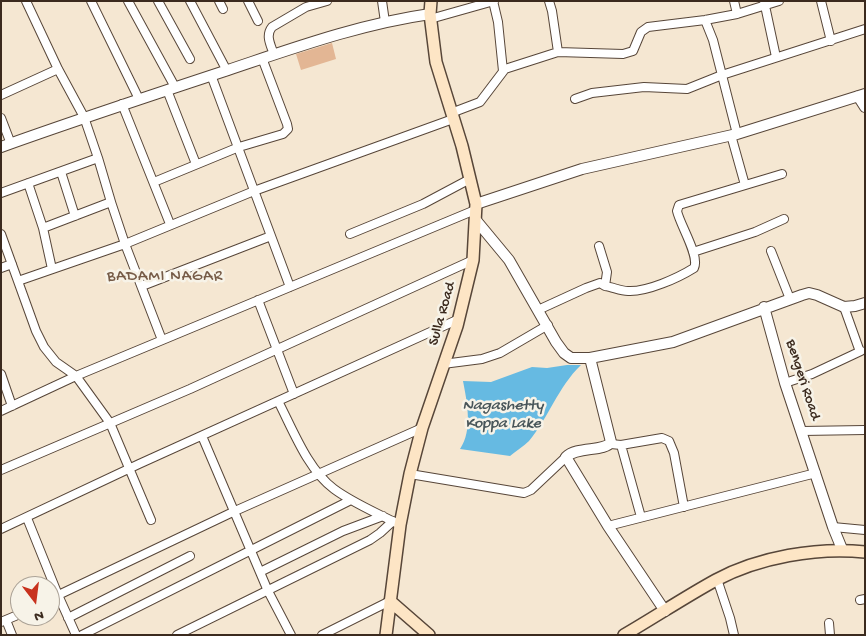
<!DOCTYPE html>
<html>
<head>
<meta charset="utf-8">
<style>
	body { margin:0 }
	#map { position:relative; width:866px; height:636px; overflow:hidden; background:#f5e7d2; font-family:"Gochi Hand",sans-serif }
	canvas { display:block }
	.frame { position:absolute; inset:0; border:2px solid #3b2a1e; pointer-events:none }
	.north { position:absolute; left:10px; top:576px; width:50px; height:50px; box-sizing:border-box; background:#f7f3e8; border:1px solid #aca397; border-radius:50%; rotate:165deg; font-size:14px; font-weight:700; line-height:20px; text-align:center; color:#3b2a1e }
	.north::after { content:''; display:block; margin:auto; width:18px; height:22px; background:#c8321e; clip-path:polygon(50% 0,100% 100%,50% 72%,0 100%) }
</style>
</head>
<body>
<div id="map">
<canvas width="866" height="636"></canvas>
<div class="frame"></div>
<div class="north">N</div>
</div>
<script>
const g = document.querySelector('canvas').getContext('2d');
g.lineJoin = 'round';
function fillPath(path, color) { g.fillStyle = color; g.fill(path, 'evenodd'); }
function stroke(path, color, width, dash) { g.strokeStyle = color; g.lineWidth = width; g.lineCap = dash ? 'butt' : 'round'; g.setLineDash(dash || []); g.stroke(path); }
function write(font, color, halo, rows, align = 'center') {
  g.font = font + ' "Gochi Hand",sans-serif'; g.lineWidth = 5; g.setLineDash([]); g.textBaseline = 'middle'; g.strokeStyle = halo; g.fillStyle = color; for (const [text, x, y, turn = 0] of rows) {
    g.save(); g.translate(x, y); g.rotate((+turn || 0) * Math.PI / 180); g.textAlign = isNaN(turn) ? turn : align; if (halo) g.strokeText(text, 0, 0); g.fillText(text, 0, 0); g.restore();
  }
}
const water = new Path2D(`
	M567,365H581C558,387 549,417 529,441C524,446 516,451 510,456L460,449C473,430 467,402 463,381L491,382L532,367L547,368Z`);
const building = new Path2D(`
	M332,43L336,59L301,70L296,54Z`);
const minor = new Path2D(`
	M91,1L139,99
	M128,1L175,87
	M158,1L190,59
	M190,1L227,71
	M219,1L223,9
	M248,1L258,21
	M382,1L385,22
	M493,1L498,22L503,71
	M549,1L552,11L558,52L623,54L633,51L641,32L648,27L705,20L737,14L779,1
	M734,1L737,14
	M764,1L776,57
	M821,1L831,41
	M430,19L494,1
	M705,20L713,40L737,134
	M274,55C271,45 265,36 272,27L306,7L327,1
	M211,75L290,287
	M167,90L196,164
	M1,95L58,69
	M575,99L592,93L644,87L687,89L722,75L865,29
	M122,104L170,224
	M451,113L480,102L505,69L558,52
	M1,118L11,144
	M731,135L745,185
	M61,172L75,216
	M154,182L239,147L283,134L288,129L287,124L262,58
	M28,183L43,228L111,202L98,158
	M1,193L98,158L84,117L58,69L26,1
	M111,202L125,244L162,340
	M43,228L52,269
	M1,234L36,331L44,347L56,362L76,376L110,423L151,520
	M350,234L423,204L470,179
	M771,251L790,299
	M693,252L755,232L784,219
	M1,268L12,264
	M18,281L125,244L254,191L453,119
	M142,286L271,236
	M605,286C613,287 620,291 628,291C647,292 678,278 694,268C700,256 680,225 677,211L679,205L782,174
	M258,300L294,394
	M844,307L859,349
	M538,310L586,288L600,283L605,286L607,272L599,246
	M443,364L482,359L500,353L548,325
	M1,374L12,406
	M785,383L812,374L861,351
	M278,401C293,430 308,470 334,489C353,503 375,512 396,523
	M1,411L76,376L475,210
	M802,431L865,430
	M202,436L268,591L291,635
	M611,444L621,445L641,517
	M621,445L662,438L669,441L674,453L684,507
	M1,470L190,389L473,260
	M410,474L524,493L531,490L566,457
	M27,518L58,595L76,635
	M608,526L816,473
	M833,527L865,530
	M1,529L139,464L459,319
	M260,572L343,531L383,516
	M717,579L730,618L734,635
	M50,599L235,511L422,428
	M860,600L865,599
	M68,618L190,556
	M6,620L12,635
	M1,622L20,614
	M829,623L830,635
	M82,635L351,500
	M177,635L370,540L380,533L393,521
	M322,635L390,601`);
const tertiary = new Path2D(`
	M858,96L865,107
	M1,147C76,120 152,95 228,70C294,48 360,24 430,14
	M476,204L582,169L737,134L865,94
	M475,219L509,260L556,342L564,353L571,358H590L673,342L802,295L809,293L817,295L844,307L855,306L865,303
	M764,307L785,383L833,527L842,549
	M590,358L611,442C605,452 577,446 566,457L608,526L665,611`);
const secondary = new Path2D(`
	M390,601L429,635
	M386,635L400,525L410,474L422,428L457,326L473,260L476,204L462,146L436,62L430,14L431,1
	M624,635C655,617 685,597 716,580C759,557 817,547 865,552`);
const streetNames = [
	["Sulla Road",443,314,-74],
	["Bengeri Road",802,380,72]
];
const neighbourhoodNames = [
	["BADAMI NAGAR",165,278]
];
const waterNames = [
	["Nagashetty",503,407],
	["Koppa Lake",503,425]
];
fillPath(water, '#66bae2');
fillPath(building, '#e3b694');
stroke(minor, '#574639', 10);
stroke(tertiary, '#574639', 12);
stroke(secondary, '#574639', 14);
stroke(minor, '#fff', 8);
stroke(tertiary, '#fff', 10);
stroke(secondary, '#fde5c5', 11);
write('15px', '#3b2a1e', '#f7f3e8', streetNames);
g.letterSpacing = '1px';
write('16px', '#765b47', '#f7f3e8', neighbourhoodNames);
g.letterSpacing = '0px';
write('italic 16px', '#485559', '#f7f3e8', waterNames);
</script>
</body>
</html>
